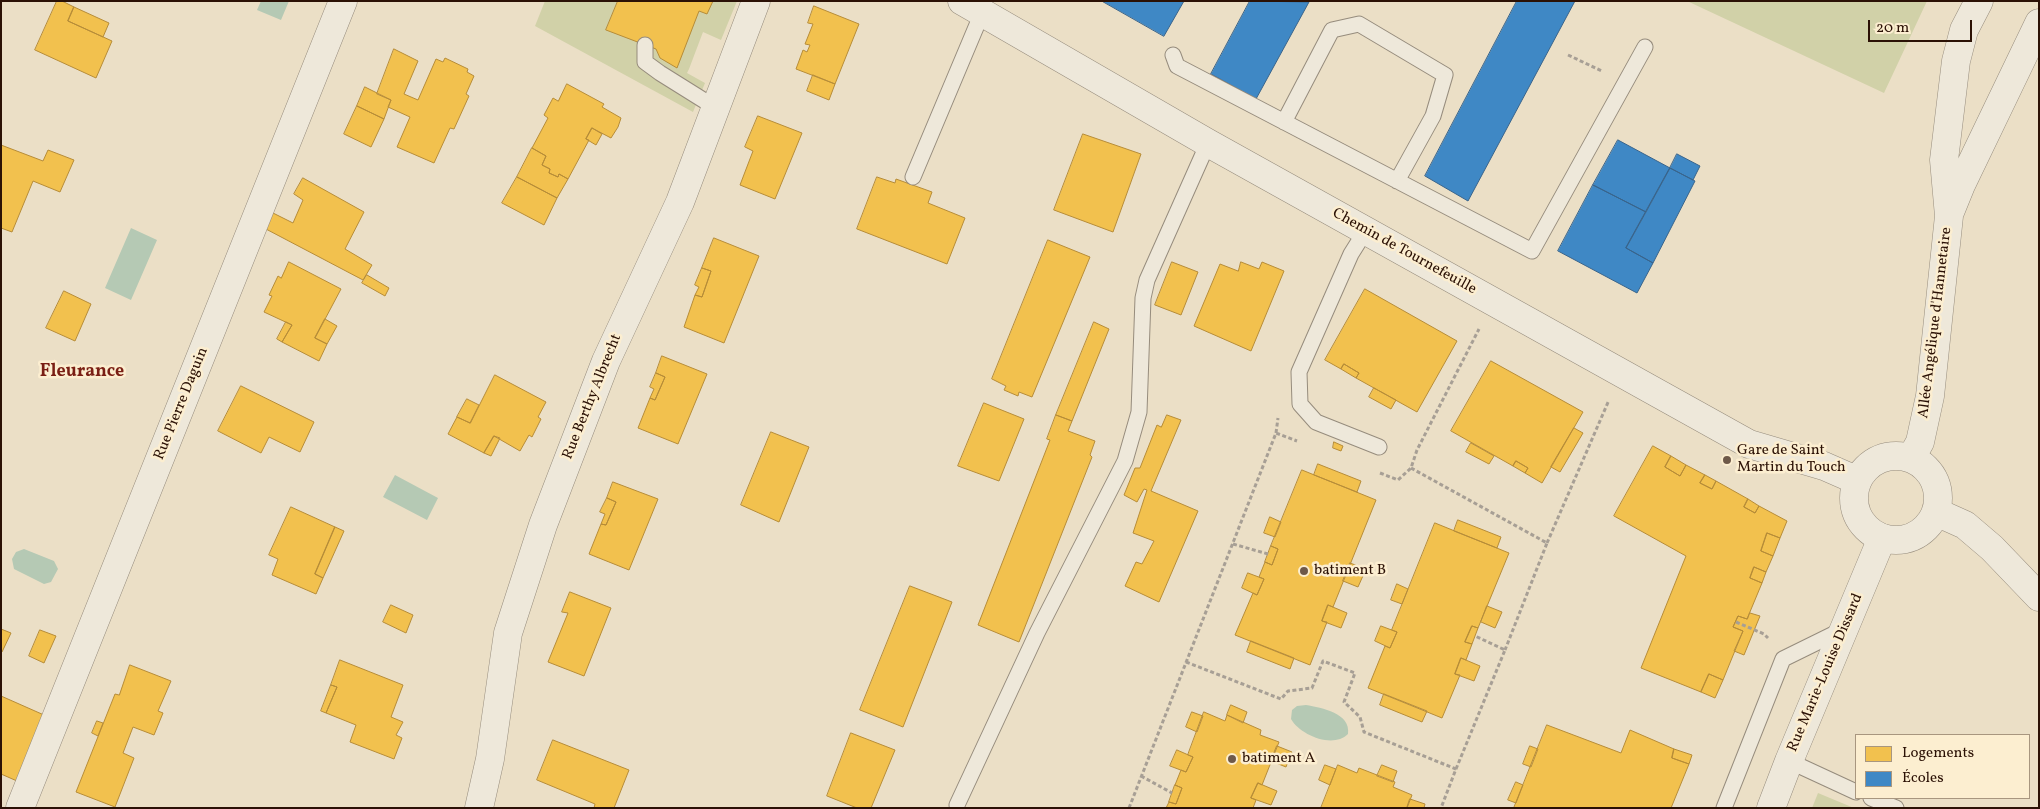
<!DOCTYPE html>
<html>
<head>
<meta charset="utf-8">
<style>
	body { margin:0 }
	#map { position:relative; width:2040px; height:809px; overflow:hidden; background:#ebdfc6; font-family:Vollkorn,serif }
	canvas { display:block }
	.frame { position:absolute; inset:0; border:2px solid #2b1105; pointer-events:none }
	.legend { position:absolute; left:1855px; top:734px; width:175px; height:65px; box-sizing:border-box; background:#fceed0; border:1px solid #a8967f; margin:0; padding:6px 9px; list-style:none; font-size:15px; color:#2b1105 }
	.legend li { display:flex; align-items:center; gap:10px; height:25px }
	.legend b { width:25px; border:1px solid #a8967f }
	.scale { position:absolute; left:1868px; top:20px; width:104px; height:22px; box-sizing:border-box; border:2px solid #2b1105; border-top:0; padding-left:6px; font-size:15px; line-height:18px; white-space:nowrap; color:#2b1105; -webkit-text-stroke:4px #fceed0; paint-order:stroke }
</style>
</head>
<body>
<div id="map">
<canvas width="2040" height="809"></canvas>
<div class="frame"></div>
<ul class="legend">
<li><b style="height:14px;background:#f2c14e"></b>Logements</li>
<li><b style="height:14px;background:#3f88c5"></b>Écoles</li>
</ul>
<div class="scale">20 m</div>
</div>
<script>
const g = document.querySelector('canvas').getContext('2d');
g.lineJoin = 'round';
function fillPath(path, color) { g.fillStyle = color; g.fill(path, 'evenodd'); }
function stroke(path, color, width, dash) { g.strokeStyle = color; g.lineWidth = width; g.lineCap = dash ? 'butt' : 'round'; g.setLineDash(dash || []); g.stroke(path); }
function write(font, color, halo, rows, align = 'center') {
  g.font = font + ' Vollkorn,serif'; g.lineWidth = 5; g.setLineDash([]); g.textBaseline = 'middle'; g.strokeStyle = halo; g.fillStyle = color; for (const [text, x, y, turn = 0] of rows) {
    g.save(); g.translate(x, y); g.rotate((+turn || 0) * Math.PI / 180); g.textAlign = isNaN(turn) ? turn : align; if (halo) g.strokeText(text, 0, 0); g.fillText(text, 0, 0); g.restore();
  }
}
const green = new Path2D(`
	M545,1H737L721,40L703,32L689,69L687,73L705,83L693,112L535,26Z
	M1687,1H1927L1884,93Z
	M1818,793L1854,808H1812Z`);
const water = new Path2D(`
	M261,1H289L281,20L257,10Z
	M131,228L157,240L131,300L105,288Z
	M395,475L438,498L427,520L383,497Z
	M24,549L54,561L58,569L51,582L44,584L14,569L12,559L16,552Z
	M1306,705C1322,708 1351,713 1348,734C1333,749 1300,735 1291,719L1292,710L1297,706Z`);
const homes = new Path2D(`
	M57,1H62L74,7L68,21L112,41L96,78L35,50Z
	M618,1H713L707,14L699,11L677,68L660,58L656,49L606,30Z
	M814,6L859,24L835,84L796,69L803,50L807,52L810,45L805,44L813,24L808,23Z
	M74,7L109,23L103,37L68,21Z
	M394,49L418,61L404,94L418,100L436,59L443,62L445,58L468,69L467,72L474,76L466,94L469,96L454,129L450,128L434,163L397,147L410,117L388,107L391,100L377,94Z
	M813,75L835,84L829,100L807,91Z
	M567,84L604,104L602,107L621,118L618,127L611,138L592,128L586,139L589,140L568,179L559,174L558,177L549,173L550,169L542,165L546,156L532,148L548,118L544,115L553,98L558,101Z
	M365,87L391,100L384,119L357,106Z
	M357,106L384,119L371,147L344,134Z
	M758,116L802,133L775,199L740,185L753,151L745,147Z
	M592,128L602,134L596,145L586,139Z
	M1083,134L1141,154L1113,232L1054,210Z
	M1,145L43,161L48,150L74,160L60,192L33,181L12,232L1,228Z
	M532,148L546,156L542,165L550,169L549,173L558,177L559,174L568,179L557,198L517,177Z
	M517,177L557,198L544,225L502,203Z
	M877,177L895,183L896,179L932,192L928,203L965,218L947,264L857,229Z
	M303,178L364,212L345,249L372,265L363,280L264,228L271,212L293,223L303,200L294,194Z
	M714,238L759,256L724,343L684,327L695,295L702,297L711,271L702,268Z
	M1048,240L1090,257L1032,397L1019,392L1018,396L1004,390L1006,386L992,379Z
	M289,262L341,289L315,338L327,344L319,361L282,342L292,325L264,312L272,296L269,295L278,276L281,278Z
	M1172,262L1198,272L1181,315L1155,305Z
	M1241,262L1259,269L1262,262L1284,271L1251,351L1194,326L1220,264L1238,271Z
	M702,268L711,271L702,297L695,295L699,287L695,285Z
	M367,275L389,288L385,296L362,283Z
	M1365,289L1457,341L1417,412L1356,378L1359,373L1344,364L1341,369L1325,360Z
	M64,291L91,304L75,341L46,328Z
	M325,319L337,326L327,344L315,338Z
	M286,322L292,325L282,342L277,339Z
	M1094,322L1109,329L1072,421L1056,415Z
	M662,356L707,374L678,444L638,428L650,398L655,400L665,377L656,373Z
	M1491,361L1583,412L1542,483L1525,473L1528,468L1516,461L1513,466L1451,431Z
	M1344,364L1359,373L1356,378L1341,369Z
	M656,373L665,377L655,400L650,398L654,389L650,387Z
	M495,375L546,402L538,417L541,419L532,437L529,435L520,451L494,436L484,453L448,434L457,417L470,423Z
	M241,386L314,422L300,452L269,437L261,453L218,431Z
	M1374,388L1396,400L1391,409L1369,397Z
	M467,399L479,405L470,423L457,417Z
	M984,403L1024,419L999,481L958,466Z
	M1056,415L1072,421L1068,431L1095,441L1090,455L1092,457L1019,642L978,625L1050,440L1047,439Z
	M1167,415L1181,420L1151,491L1198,511L1159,602L1125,586L1136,562L1142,564L1154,541L1133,533L1147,490L1144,489L1137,502L1124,495L1135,468H1140L1157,425L1161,427Z
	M1574,428L1583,433L1560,472L1551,467Z
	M771,432L809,447L779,522L741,505Z
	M494,436L500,438L491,456L484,453Z
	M1334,442L1343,446L1341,451L1333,448Z
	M1471,443L1494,456L1489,464L1466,452Z
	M1653,446L1671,456L1665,467L1680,476L1686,465L1705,475L1700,483L1712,489L1716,481L1748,499L1744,507L1755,513L1759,506L1787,521L1780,538L1767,533L1761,551L1773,556L1766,572L1754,567L1750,578L1762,583L1747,619L1738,616L1733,627L1743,631L1723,680L1709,674L1701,692L1641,668L1686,556L1614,516Z
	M1671,456L1686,465L1680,476L1665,467Z
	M1516,461L1528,468L1525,473L1513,466Z
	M1318,464L1361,481L1357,492L1314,475Z
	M1302,470L1376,500L1333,607L1328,605L1322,621L1327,622L1310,665L1235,635L1253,593L1257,595L1264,579L1259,577L1265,562L1272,565L1278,549L1271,546Z
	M1705,475L1716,481L1712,489L1700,483Z
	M613,482L658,499L629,570L589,554L601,524L606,525L616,502L607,498Z
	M607,498L616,502L606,525L601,524L605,514L600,512Z
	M1748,499L1759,506L1755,513L1744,507Z
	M291,507L335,527L315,574L323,578L316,594L272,575L278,559L269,555Z
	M1270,517L1281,522L1275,537L1264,533Z
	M1458,520L1501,537L1497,548L1454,531Z
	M1435,523L1509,553L1478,628L1472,626L1465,642L1472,644L1466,660L1461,658L1455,674L1460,675L1442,718L1368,688L1385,646L1390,648L1397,632L1392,630Z
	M335,527L344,531L323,578L315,574Z
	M1767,533L1780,538L1773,556L1761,551Z
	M1271,546L1278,549L1272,565L1265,562Z
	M1350,563L1366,569L1358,587L1343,581Z
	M1754,567L1766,572L1762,583L1750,578Z
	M1248,573L1264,579L1257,595L1242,588Z
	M1397,584L1408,589L1402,604L1391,600Z
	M910,586L952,602L903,727L860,710Z
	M570,592L611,608L584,676L548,662L568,613L562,612Z
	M391,605L413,615L406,633L383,622Z
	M1328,605L1347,613L1341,628L1322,621Z
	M1487,606L1502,612L1495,628L1481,622Z
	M1750,613L1760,616L1744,655L1734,651L1743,631L1733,627L1738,616L1747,619Z
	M1381,626L1397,632L1390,648L1375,641Z
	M1472,626L1478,628L1472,644L1465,642Z
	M1,629L11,633L2,652H1Z
	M40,630L56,636L44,663L29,656Z
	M1251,641L1294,658L1290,669L1247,652Z
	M1461,658L1480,666L1474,681L1455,674Z
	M340,660L403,685L391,717L403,722L396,735L402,738L394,759L350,742L356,725L326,713L337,687L331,685Z
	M130,665L171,681L158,711L163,713L154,735L133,727L123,753L134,758L115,807L76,792L115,694L119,695Z
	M1709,674L1723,680L1715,698L1701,692Z
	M331,685L337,687L326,713L321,711Z
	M1384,694L1427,711L1422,722L1380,705Z
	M1,696L44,715L17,781L1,774Z
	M1231,705L1247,712L1243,723L1227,715Z
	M1192,712L1203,716L1197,732L1186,727Z
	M1204,712L1225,721L1227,715L1261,730L1260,735L1279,742L1262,785L1258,783L1251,798L1256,800L1253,808H1166L1169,802L1176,804L1182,788L1175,785L1181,770L1186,772L1193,757L1188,755Z
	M97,721L103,723L98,736L92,733Z
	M1547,725L1621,753L1630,730L1674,749L1672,758L1689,764L1671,808H1514Z
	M851,733L895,750L871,808H857L827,796Z
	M553,740L629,770L614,808H594L595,804L537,780Z
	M1277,746L1292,752L1286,767L1271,761Z
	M1530,746L1538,749L1531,767L1523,764Z
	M1674,749L1692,755L1689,764L1672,758Z
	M1177,750L1193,757L1186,772L1170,766Z
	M1325,765L1336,769L1330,785L1319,780Z
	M1338,765L1357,773L1359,768L1395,782L1393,787L1412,795L1407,808H1321Z
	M1382,765L1397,771L1393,782L1377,776Z
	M1516,782L1523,785L1516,803L1508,800Z
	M1258,783L1277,791L1271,805L1251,798Z
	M1175,785L1182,788L1176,804L1169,802Z
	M1410,799L1425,804L1424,808H1407Z`);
const schools = new Path2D(`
	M1102,1H1184L1164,36Z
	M1250,1L1309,2L1256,99L1211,74Z
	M1517,1H1575L1468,201L1425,176Z
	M1618,140L1670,168L1646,212L1593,185Z
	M1677,154L1700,166L1693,180L1670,168Z
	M1670,168L1695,181L1653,263L1626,248Z
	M1593,185L1646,212L1626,248L1653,263L1637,293L1558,251Z`);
const path = new Path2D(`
	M1568,55L1602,71
	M1276,433L1278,418
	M1411,468L1547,543L1505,650
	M1380,473L1398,480L1411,468L1417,450L1479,329
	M1547,543L1609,400
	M1233,544L1268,554
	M1736,622L1764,634L1768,638
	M1186,662L1281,699L1288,691L1312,688L1323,661L1355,673L1344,702L1360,717L1364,732L1456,769L1441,808
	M1456,769L1505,650L1475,636
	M1141,776L1172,793
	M1129,808L1276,433L1297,441`);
const service = new Path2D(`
	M645,45V62L660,73L716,108
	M1173,55L1177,66L1532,251L1645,47
	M1284,122L1332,30L1359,24L1445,75L1433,116L1397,181
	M913,177L982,13
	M1366,230L1351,254L1299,372L1300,404L1316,422L1379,447
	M1789,761L1856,792
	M1871,798L1896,808
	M957,805L1037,633L1125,461L1139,412L1143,298L1147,280L1208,143
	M1724,808L1783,659L1844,629`);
const minor = new Path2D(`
	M1950,212L1961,185L2039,23
	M1911,458L1920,442L1930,396L1949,216L1944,160L1956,61L1964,30L1979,1
	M20,808L343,1
	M479,808L490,759L508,633L543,525L606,361L680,202L756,1
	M1771,808L1789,761L1882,538`);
const tertiary = new Path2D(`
	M962,1L1208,143L1749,444L1824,466L1856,480
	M1854 498a42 42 0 1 1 84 0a42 42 0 1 1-84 0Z
	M1936,512L1965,525L1992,548L2039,597`);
const markers = [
	[1727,460,5,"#6e5949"],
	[1304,571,5,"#6e5949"],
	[1232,759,5,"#6e5949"]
];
const streetNames = [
	["Chemin de Tournefeuille",1404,252,29],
	["Allée Angélique d'Hannetaire",1936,323,-83],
	["Rue Berthy Albrecht",593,397,-68],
	["Rue Pierre Daguin",182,404,-68],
	["Rue Marie-Louise Dissard",1826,673,-67]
];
const poiNames = [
	["Gare de Saint",1737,451],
	["Martin du Touch",1737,468],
	["batiment B",1314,571],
	["batiment A",1242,759]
];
const quarterNames = [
	["Fleurance",82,373]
];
fillPath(green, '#d1d1a8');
fillPath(water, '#b5c9b4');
fillPath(homes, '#f2c14e');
stroke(homes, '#b68c38', 1);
fillPath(schools, '#3f88c5');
stroke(schools, '#39648b', 1);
stroke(service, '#968c7d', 17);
stroke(minor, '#968c7d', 29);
stroke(tertiary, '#968c7d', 29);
stroke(path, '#a79f95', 3, [4, 2.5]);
stroke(service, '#eee8da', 15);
stroke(minor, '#eee8da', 28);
stroke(tertiary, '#eee8da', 28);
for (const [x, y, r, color] of markers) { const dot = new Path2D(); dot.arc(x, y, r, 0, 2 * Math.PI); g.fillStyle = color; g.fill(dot); stroke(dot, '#fceed0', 2); }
write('15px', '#2b1105', '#fceed0', streetNames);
write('15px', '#2b1105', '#fceed0', poiNames, 'left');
write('bold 18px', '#7a1f14', '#fceed0', quarterNames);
</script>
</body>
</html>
